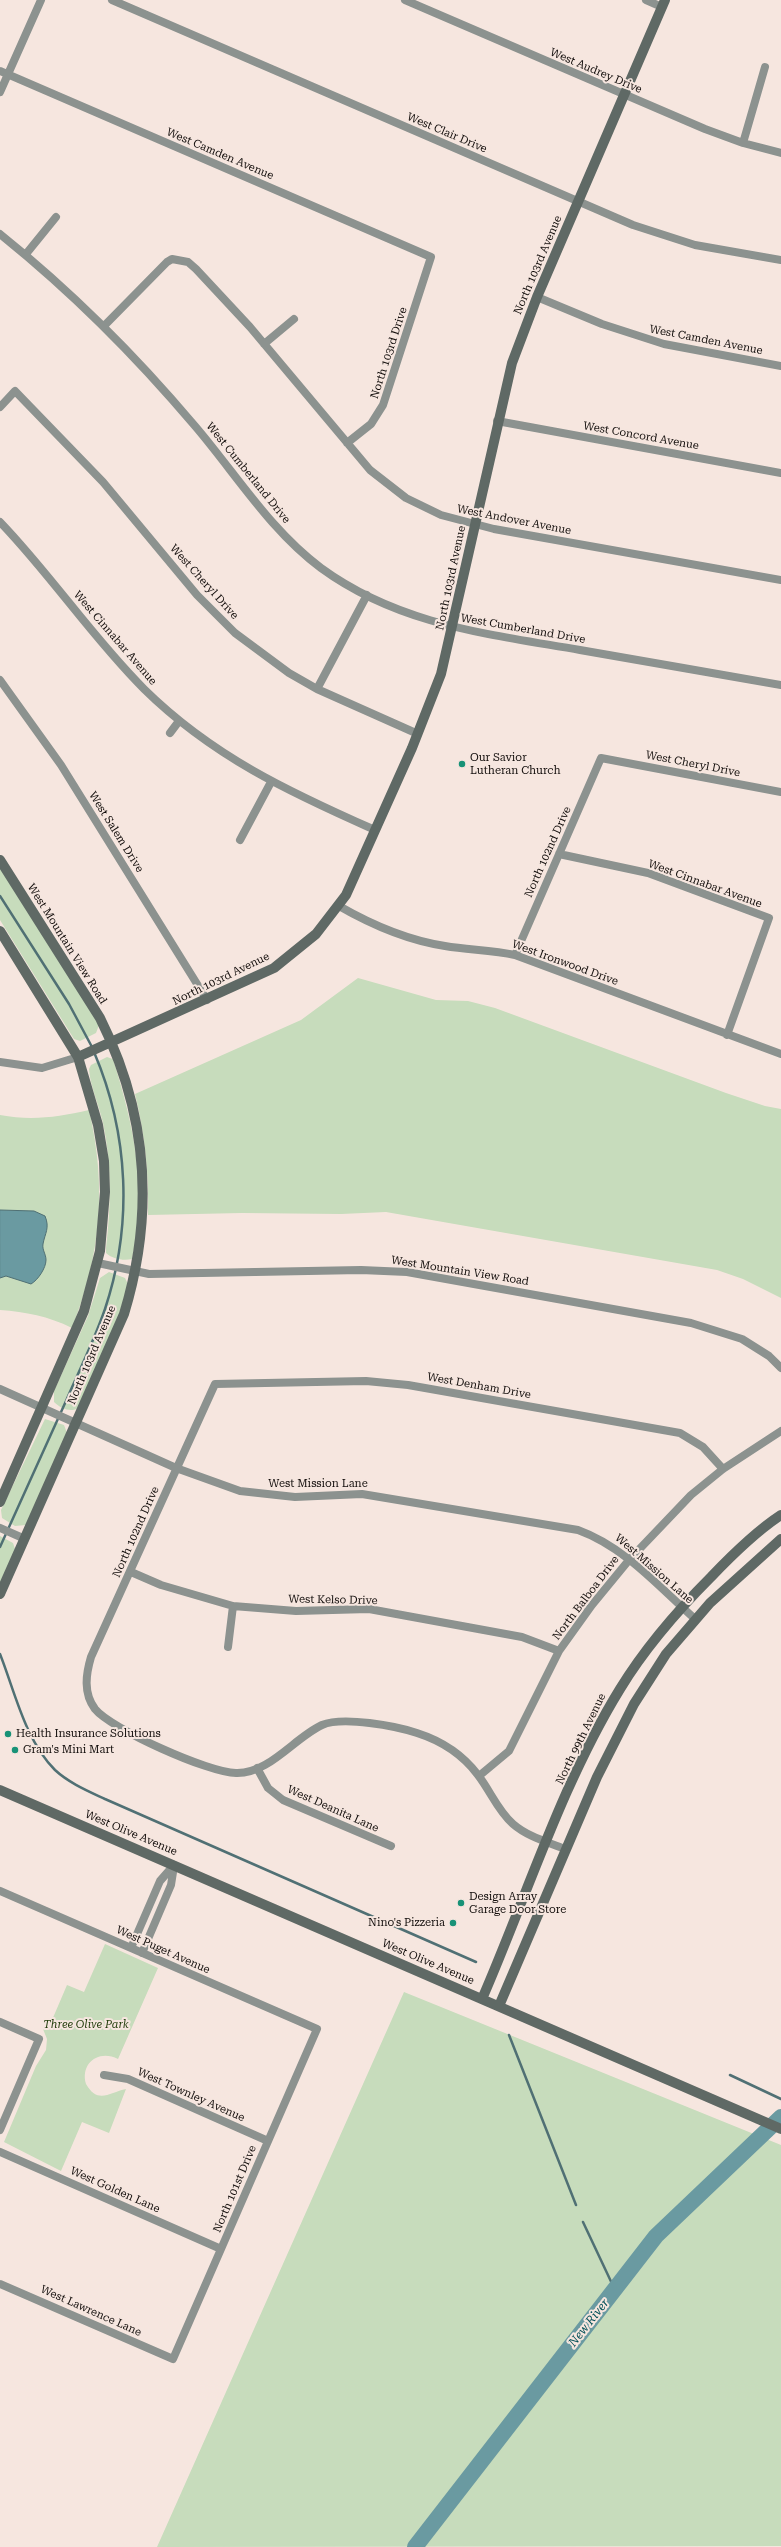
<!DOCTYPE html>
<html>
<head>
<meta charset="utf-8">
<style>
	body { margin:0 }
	canvas { display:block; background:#f6e6df }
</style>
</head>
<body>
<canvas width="781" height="2547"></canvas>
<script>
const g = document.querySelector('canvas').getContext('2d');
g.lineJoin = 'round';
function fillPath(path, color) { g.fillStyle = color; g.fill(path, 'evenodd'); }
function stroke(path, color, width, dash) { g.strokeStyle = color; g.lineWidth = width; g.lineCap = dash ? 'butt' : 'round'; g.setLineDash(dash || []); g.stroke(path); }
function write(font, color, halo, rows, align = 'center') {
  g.font = font + ' "Roboto Serif",serif'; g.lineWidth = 4; g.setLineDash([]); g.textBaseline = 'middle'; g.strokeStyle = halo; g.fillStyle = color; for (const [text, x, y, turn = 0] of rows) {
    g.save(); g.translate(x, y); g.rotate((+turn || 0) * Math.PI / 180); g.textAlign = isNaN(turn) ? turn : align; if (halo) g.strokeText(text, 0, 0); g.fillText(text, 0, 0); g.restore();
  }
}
const green = new Path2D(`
	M0,866L99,1025L96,1033L80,1041L74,1039L0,920Z
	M358,978L436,1000L468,1001L495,1008L726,1093L765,1106L781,1109V1298L743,1279L717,1270L386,1212L341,1214L242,1213L148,1215C149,1174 145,1135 135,1094L301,1020Z
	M107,1057L113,1059C134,1126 148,1190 132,1259C124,1261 112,1259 106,1253V1248C111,1205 112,1165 103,1123C99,1105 90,1086 89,1069L91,1065Z
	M89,1110C107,1188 101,1254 72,1328C48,1316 26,1312 0,1310V1115C32,1121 58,1117 89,1110Z
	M109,1272L125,1278L128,1284L119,1315L78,1408C71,1413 60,1408 54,1402V1391L88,1316L100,1278Z
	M45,1419L64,1425L67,1433L26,1525L15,1526L2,1518L1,1510Z
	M0,1536L13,1543L15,1549L0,1585Z
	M105,1944L158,1968L118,2059C99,2049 80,2063 86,2084C98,2105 110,2092 126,2089L109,2133L82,2122L61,2171L4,2142L36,2066L46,2050L47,2039L43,2029L49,2027L67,1985L84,1992Z
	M404,1992L781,2145V2546L157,2547Z`);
const water = new Path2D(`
	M0,1210L34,1211L45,1216C50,1228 45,1233 43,1244C42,1250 46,1254 46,1260C46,1268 38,1280 31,1284L6,1276L0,1278Z`);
const stream = new Path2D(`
	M0,896L69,1004L92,1047
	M0,1547C22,1499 44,1450 66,1401C79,1371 94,1341 105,1309C133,1225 129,1134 94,1052
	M0,1654C15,1692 25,1740 55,1770C69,1783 88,1791 105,1799L476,1962
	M509,2035L576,2205
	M730,2075L781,2099
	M583,2222L615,2290`);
const river = new Path2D(`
	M415,2547L656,2236L781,2117`);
const street = new Path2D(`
	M112,0L633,225L695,245L781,260
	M405,0L705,129L743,143L781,153
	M646,0L662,7
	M0,71L431,257L383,405L371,424L347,443
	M0,92L41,0
	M743,143L765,67
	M0,234C71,291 136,356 195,426C236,474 270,530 321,568C399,625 488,634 580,650C647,662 714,673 781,685
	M26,254L56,217
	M537,297L602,324L664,344L781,366
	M104,326L167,262L172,259L188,262L196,269L250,327L370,470L406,498L441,515L494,529L781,580
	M264,344L294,319
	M0,407L15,391L103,482L197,595L235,633L289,673L317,689L418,734
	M497,421L781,473
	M0,522C51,575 92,637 144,689C212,756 289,792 375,830
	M0,680L61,765L207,1000
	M317,689L367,595
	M170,733L179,721
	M240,840L271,782
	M559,854L648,873L769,918L727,1035
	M339,906C372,925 406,940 445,946C468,950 491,950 515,955L781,1054
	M515,955L601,758L781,792
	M0,1062L42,1068L78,1057
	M98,1263L149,1274L361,1270L407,1272L691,1323L742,1339L769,1356L781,1368
	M0,1389L176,1468L240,1491L295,1497L362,1494L578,1530C625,1547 659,1587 695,1619
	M0,1528L25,1539
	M131,1572L161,1585L233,1606L296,1611L369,1609L522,1637L559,1651
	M228,1647L233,1606
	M257,1768L268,1788L283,1800L391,1846
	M479,1776L509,1751L559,1651L592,1605L629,1560L691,1495L723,1469L781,1431
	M565,1849C548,1842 528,1837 513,1824C498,1811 491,1792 478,1775C463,1755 442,1741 417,1733C396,1726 343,1716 322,1725C294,1738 269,1774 236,1773C209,1773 111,1729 95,1709C83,1693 86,1674 91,1657L215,1384L366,1381L408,1385L680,1433L703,1447L723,1469
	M0,1891L317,2029L173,2359L0,2284
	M131,1948L160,1881L174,1865
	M142,1953L171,1885L174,1866
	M0,2022L39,2039L0,2130
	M104,2075L128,2079L268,2141
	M0,2152L221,2249`);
const secondary = new Path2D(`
	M0,860L100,1018C148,1114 155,1212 124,1314L0,1594
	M0,931L78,1057L98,1125L104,1161L105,1192L100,1251L84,1311L0,1502
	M78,1057L274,968L316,934L346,895L412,748L441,674L512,363L537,297L665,0
	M0,1790L781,2129
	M482,1999C526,1898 562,1783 620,1689C645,1648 677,1611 711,1577C732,1555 755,1532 781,1515
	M499,2006L597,1777L634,1704L666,1654L710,1603L781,1539`);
const markers = [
	[462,764,4,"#189277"],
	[8,1734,4,"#189277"],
	[15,1750,4,"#189277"],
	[461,1903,4,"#189277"],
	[453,1923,4,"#189277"]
];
const streetNames = [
	["West Audrey Drive",596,71,23],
	["West Clair Drive",447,133,23],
	["West Camden Avenue",220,154,23],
	["North 103rd Avenue",538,265,-67],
	["West Camden Avenue",706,340,11],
	["North 103rd Drive",389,353,-72],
	["West Concord Avenue",641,436,10],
	["West Cumberland Drive",248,473,51],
	["West Andover Avenue",514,520,11],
	["North 103rd Avenue",451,578,-78],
	["West Cheryl Drive",204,582,48],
	["West Cumberland Drive",523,629,10],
	["West Cinnabar Avenue",115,638,49],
	["West Cheryl Drive",693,764,11],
	["West Salem Drive",116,832,58],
	["North 102nd Drive",548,852,-66],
	["West Cinnabar Avenue",705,884,20],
	["West Mountain View Road",67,944,58],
	["West Ironwood Drive",565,963,20],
	["North 103rd Avenue",221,979,-26],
	["West Mountain View Road",460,1271,9],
	["North 103rd Avenue",92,1355,-67],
	["West Denham Drive",479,1386,10],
	["West Mission Lane",318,1484],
	["North 102nd Drive",136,1532,-66],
	["West Mission Lane",654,1569,41],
	["North Balboa Drive",586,1598,-53],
	["West Kelso Drive",333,1600,1],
	["North 99th Avenue",581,1739,-64],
	["West Deanita Lane",333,1809,24],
	["West Olive Avenue",131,1833,23],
	["West Puget Avenue",163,1950,24],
	["West Olive Avenue",428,1962,23],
	["West Townley Avenue",191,2095,24],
	["North 101st Drive",235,2189,-67],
	["West Golden Lane",115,2190,24],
	["West Lawrence Lane",91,2311,24]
];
const poiNames = [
	["Our Savior",470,758],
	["Lutheran Church",470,771],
	["Health Insurance Solutions",16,1734],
	["Gram's Mini Mart",23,1750],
	["Design Array",469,1897],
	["Garage Door Store",469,1910],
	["Nino's Pizzeria",445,1923,"right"]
];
const parkNames = [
	["Three Olive Park",86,2025]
];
const waterNames = [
	["New River",589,2323,-52]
];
fillPath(green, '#c7dcbc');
fillPath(water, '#6a9aa1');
stroke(water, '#507074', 1);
stroke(stream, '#507074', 2.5);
stroke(river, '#6a9aa1', 16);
stroke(street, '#8c928f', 8);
stroke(secondary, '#5f6965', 10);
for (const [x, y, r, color] of markers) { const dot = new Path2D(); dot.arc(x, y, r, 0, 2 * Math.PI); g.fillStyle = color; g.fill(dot); stroke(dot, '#f6e6df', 1.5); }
write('11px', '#120d0b', '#f6e6df', streetNames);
write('11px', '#120d0b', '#f6e6df', poiNames, 'left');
write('italic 11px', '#1e3b08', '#f6e6df', parkNames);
write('italic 12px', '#035058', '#f6e6df', waterNames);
</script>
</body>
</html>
